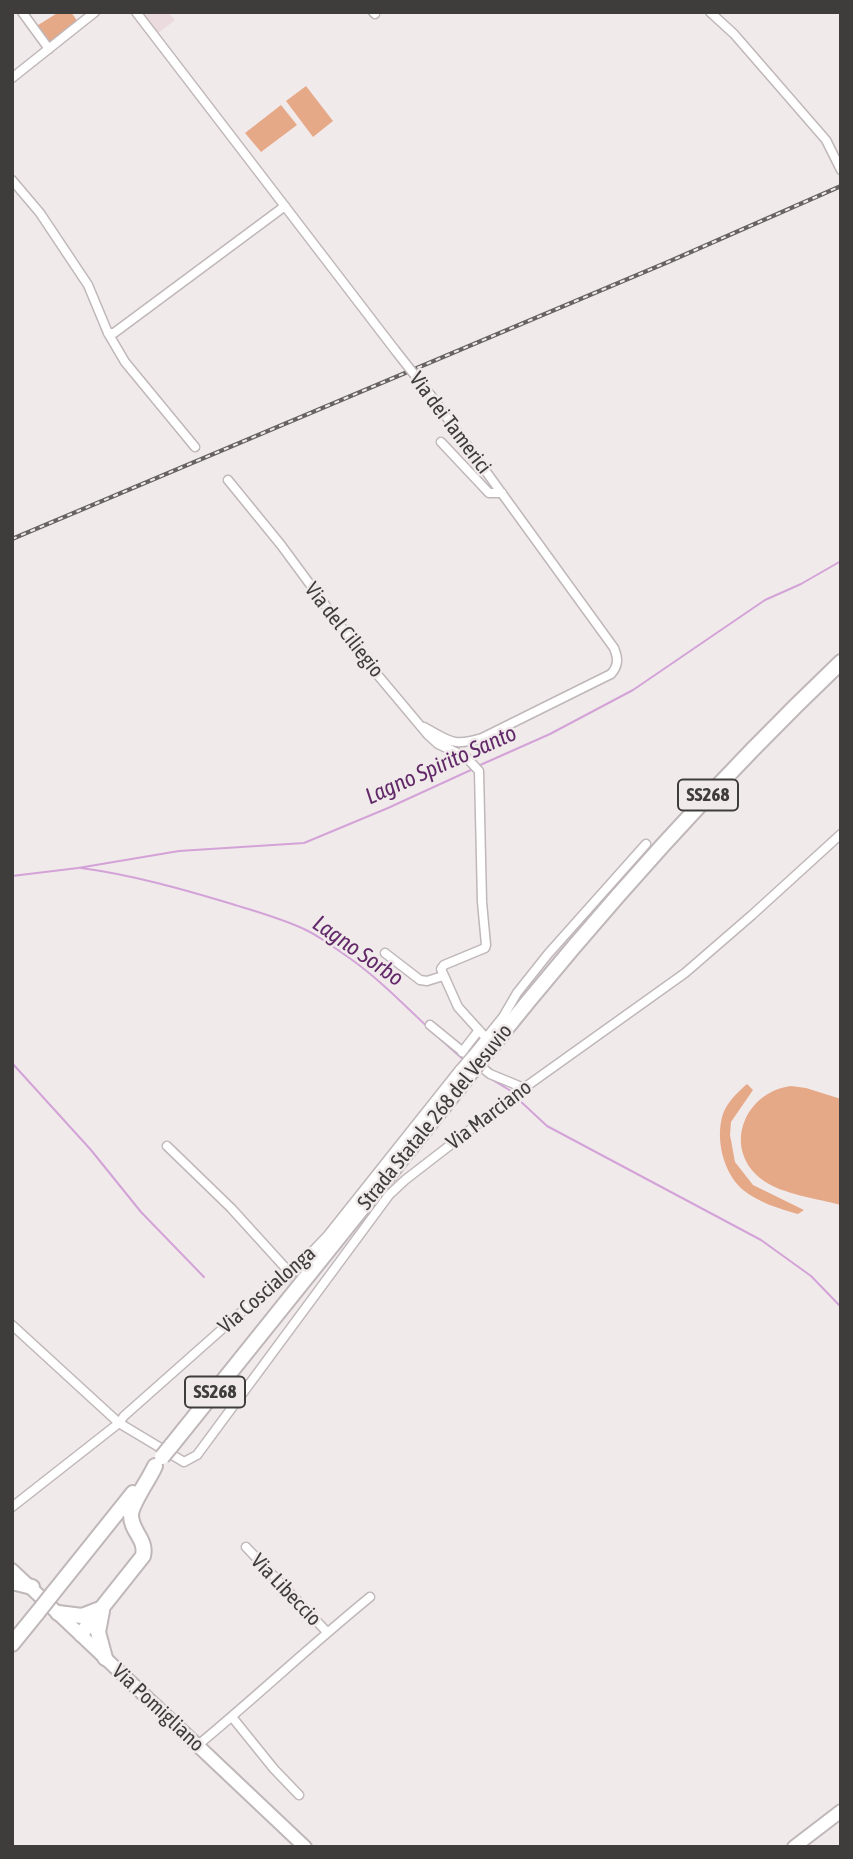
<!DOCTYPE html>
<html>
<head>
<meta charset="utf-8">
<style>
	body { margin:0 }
	#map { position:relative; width:853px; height:1859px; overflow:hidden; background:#f1eaeb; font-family:"Asap Condensed",sans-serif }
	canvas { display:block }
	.frame { position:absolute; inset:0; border:14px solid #3f3c3c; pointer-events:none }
</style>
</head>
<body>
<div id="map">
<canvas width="853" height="1859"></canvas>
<div class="frame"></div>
</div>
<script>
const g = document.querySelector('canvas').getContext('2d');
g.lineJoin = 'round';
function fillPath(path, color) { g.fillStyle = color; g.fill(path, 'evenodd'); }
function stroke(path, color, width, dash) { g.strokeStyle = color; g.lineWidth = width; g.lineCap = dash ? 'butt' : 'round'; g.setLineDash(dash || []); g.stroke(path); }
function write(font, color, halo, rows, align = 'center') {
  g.font = font + ' "Asap Condensed",sans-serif'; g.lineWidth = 5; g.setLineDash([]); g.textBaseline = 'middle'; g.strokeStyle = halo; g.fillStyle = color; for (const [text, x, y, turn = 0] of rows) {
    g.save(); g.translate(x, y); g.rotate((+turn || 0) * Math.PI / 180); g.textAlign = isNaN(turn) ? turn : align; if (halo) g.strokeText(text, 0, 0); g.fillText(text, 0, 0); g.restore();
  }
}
const built = new Path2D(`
	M141,12H168L175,20L157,34Z`);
const green = new Path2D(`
	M59,12H71L78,22L48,46L35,27Z
	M306,86L333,121L313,137L286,101Z
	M281,105L297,125L261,152L245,133Z
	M747,1084L753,1090L731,1122L730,1135L735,1162L753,1185L804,1210L798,1214C779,1209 758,1202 743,1190C723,1173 715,1138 723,1114C728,1101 737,1093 747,1084Z
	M791,1086L806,1088L841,1099V1205C819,1199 782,1194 764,1181C721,1151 743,1092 791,1086Z`);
const stream = new Path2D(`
	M478,766L550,734L633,690L765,600L801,584L841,561
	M81,868C133,875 182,889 232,904C257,912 284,919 308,931C322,938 335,948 348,957C391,987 424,1027 464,1060
	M12,876L78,868L179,851L304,843L388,808L473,769
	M12,1063L91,1150L141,1212L204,1277
	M491,1079L511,1091
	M518,1099L547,1126L761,1240L811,1276L841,1307`);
const street = new Path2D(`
	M22,12L49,49
	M136,12L395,350
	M373,12L375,14
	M710,12L734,34L826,140L841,170
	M12,78L95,12
	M12,180L40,213L88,285L108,333L125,362L195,447
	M108,333H114L285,206
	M441,442L489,493H502
	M228,480L281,545L371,667L428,735L438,744L466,757L479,771L482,902L486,945L485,948L444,965L441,969L458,1007L486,1038
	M424,727C450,741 452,747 482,738L611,674C619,665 618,658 614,648L432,397
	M385,953L420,980L427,981L443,976
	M430,1025L490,1074L524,1088
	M478,1048L503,1017L517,993L548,954L646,844
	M462,1052L479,1030
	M167,1146L231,1208L291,1274
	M12,1325L119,1423L184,1462L197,1455L389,1195L405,1180L524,1088L685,973L752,915L841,834
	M12,1507L119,1423L124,1416L247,1307L291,1274L309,1255L328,1235L460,1069
	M246,1547L327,1632
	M232,1717L274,1769L299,1795
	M198,1745C256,1697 311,1645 370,1597`);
const secondary = new Path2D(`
	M12,1570L305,1847
	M794,1847L841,1811`);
const highway = new Path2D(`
	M484,1056C595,917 712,785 841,662
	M171,1446L468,1076
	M12,1582L32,1587
	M53,1593L133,1493
	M102,1611L98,1632L105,1658
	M58,1613L82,1616L100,1609
	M81,1634L143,1556C147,1539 131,1532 131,1515C131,1504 150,1478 155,1466
	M12,1644L38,1612`);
const rail = new Path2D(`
	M12,539L668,262L841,186`);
const streetBridge = new Path2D(`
	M395,350L432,397
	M460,1069L478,1048`);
const highwayBridge = new Path2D(`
	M468,1076L484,1056
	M162,1457L171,1446
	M38,1612L53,1593`);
const shields = [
	[708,795,60],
	[215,1392,60]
];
const shieldNames = [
	["SS268",708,795],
	["SS268",215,1392]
];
const streetNames = [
	["Via dei Tamerici",450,423,53],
	["Via del Ciliegio",344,630,52],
	["Via Marciano",489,1115,-37],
	["Strada Statale 268 del Vesuvio",435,1117,-51],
	["Via Coscialonga",267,1290,-41],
	["Via Libeccio",286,1590,46],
	["Via Pomigliano",158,1708,43]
];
const waterNames = [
	["Lagno Spirito Santo",441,765,-24],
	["Lagno Sorbo",358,951,35]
];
fillPath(built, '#ebdbde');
fillPath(green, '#e6a988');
stroke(stream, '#d3a3d8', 2);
stroke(street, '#bfb7b9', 11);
stroke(secondary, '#bfb7b9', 16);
stroke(highway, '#bfb7b9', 18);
stroke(street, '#fff', 8);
stroke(secondary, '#fff', 12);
stroke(highway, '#fff', 14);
stroke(rail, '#676363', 4.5);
stroke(rail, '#f1eaeb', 2, [5]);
stroke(streetBridge, '#bfb7b9', 11, []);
stroke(highwayBridge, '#bfb7b9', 18, []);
stroke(streetBridge, '#fff', 8);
stroke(highwayBridge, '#fff', 14);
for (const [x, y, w] of shields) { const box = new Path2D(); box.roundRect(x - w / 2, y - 15.5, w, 31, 5); g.fillStyle = '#f1eaeb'; g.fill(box); stroke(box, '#3f3c3c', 2); }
write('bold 19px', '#3f3c3c', null, shieldNames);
write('21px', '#3f3c3c', '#f1eaeb', streetNames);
write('italic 23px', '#622969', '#f1eaeb', waterNames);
</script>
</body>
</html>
